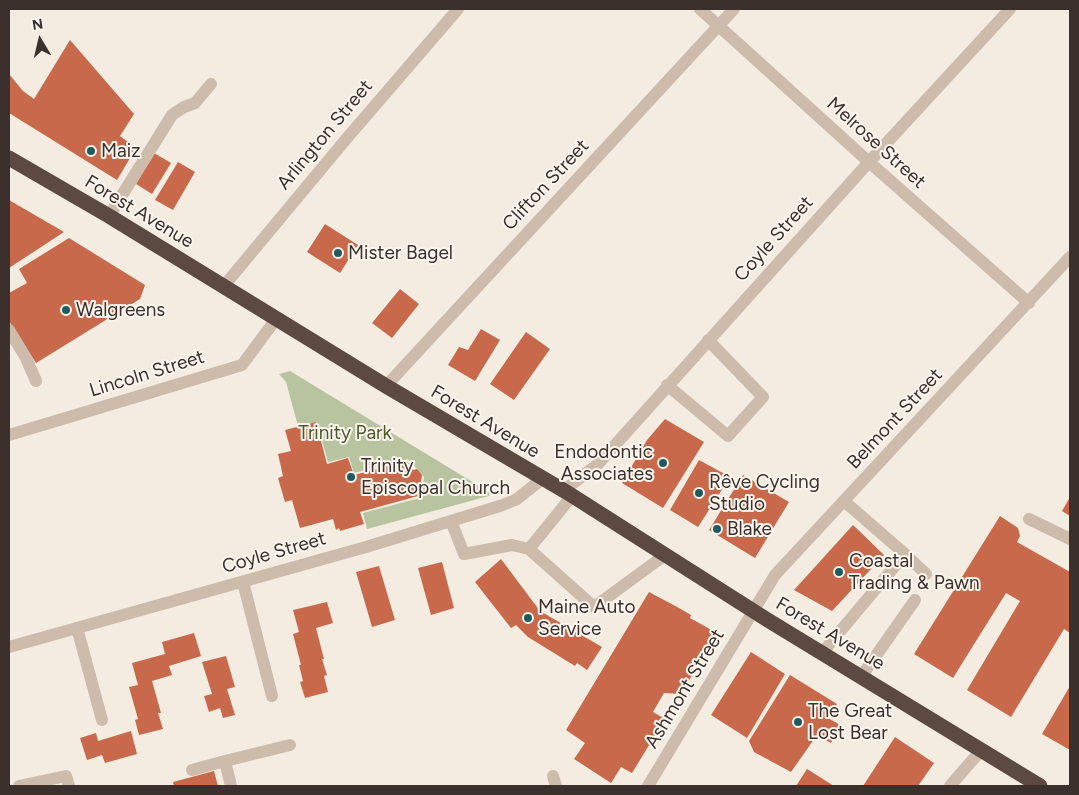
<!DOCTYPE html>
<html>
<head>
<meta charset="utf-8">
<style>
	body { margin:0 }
	#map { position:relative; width:1079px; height:795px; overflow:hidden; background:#f4ebe1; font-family:Figtree,sans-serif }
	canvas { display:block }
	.frame { position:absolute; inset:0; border:10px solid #3b302b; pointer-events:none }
	.north { position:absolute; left:15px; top:15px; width:50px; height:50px; -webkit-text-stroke:4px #fbf5ee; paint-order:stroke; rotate:351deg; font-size:14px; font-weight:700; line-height:20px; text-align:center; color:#3b302b }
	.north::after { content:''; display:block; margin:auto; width:18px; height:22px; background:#3b302b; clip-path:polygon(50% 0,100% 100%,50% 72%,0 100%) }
</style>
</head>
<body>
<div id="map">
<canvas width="1079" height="795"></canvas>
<div class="frame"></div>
<div class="north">N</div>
</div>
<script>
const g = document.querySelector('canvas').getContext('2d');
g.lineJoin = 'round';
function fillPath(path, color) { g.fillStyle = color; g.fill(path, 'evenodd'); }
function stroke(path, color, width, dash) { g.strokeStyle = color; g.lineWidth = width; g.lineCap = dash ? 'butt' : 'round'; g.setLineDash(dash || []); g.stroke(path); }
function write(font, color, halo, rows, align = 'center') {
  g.font = font + ' Figtree,sans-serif'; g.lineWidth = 4; g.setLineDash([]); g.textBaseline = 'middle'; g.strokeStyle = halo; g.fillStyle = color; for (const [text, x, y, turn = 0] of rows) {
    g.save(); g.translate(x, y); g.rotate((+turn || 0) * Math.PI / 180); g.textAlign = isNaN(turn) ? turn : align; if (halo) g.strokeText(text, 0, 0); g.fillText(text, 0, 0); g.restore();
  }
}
const green = new Path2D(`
	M290,371L489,492V496L367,529L363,513L420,498L419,487L423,485L424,477L408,459L354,473L349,457L328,462L317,422L298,426L286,382L279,374Z`);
const building = new Path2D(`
	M70,40L134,114L120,136L136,148L117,180L9,113V74L23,91L34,99Z
	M154,153L171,163L152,194L136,184Z
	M178,162L195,172L173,210L155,200Z
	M9,200L64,232L9,268Z
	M325,224L358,245L340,273L307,252Z
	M69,238L145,285L140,299L36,363L9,321V293L27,283L19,269Z
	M400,289L419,304L392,338L372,323Z
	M481,329L500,340L475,381L448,365L459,347L468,350Z
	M526,332L550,349L514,400L490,384Z
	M665,419L704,442L663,508L622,483L647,440Z
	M316,422L327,464L348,458L354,475L407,461L413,470L417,469L422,475L421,482L417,485L418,496L360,512L364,524L340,531L339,528L336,530L333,519L300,528L292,500L285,502L278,478L283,476L278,454L291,451L285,430Z
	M699,460L730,477L698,527L670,510Z
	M743,475L789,502L755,558L709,530Z
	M1070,497V516L1062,511Z
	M1000,516L1018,528L1020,536L1017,542L1070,572V633L1064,629L1011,717L967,690L1020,601L1006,593L953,678L914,654Z
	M853,525L884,555L832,611L794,590Z
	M501,559L540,611L602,647L587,670L577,663L575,666L528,637L516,625L511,628L475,582Z
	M442,562L454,608L431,615L418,568Z
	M379,566L395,620L372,627L356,572Z
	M649,592L679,608L691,615L690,618L717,633L681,694L664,693L653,712L665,719L632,773L621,767L611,783L574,759L585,743L566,730Z
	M327,602L333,623L316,628L324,659H322L327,675L324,676L328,692L305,698L300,682L303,681L299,665H301L293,634L299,632L293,610Z
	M194,633L201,656L169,666L172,675L152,681L161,713H158L163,729L139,735L135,720L138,719L129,687L138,685L132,663L165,654L162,642Z
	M751,652L785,674L747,738L711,715Z
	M226,656L235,687L227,689L235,715L223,718L220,708L209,712L204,696L212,694L202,662Z
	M790,675L837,704L828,718L842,726L831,743L817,735L791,772L754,752L749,741Z
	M1070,686V750L1042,734Z
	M131,731L137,754L105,763L102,755L87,760L80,738L96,733L98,741Z
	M895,737L934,763L918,786H863Z
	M807,769L834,786H796Z
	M214,771L218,786H174L173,782Z`);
const minor = new Path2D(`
	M700,9L869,162L1029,303
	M109,216L172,115L184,107L195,103L211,84
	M223,287L347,138L458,9
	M9,330L26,358L36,381
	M667,385L728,436L763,397L708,340
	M386,386L734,9
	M9,435L242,365L276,319
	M563,491L598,464L869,162L1010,9
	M572,496L529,549L594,607L665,555
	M1029,519L1070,539
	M451,521L464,554L512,545L529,549
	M905,554L926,574
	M243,582L272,696
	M77,628L102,720
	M9,647L366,547L503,505L517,499L542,479
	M822,653L905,554L844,501
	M861,677L915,600
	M192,770L225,761
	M553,776L556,786
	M19,786L66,776L69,786
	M231,786L225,761L290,745
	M648,786L775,575L1070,257
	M950,786L981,750`);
const highway = new Path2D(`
	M9,158L109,216L386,386L568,493L766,619L1040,786`);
const markers = [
	[91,151,5,"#1f5a5e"],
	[338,253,5,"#1f5a5e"],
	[66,310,5,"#1f5a5e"],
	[663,463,5,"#1f5a5e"],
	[351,477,5,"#1f5a5e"],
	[699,493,5,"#1f5a5e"],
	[717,529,5,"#1f5a5e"],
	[839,572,5,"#1f5a5e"],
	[528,618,5,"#1f5a5e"],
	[798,722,5,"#1f5a5e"]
];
const streetNames = [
	["Arlington Street",325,135,-50],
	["Melrose Street",876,143,42],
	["Clifton Street",546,185,-47],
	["Forest Avenue",139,212,31],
	["Coyle Street",774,239,-48],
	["Lincoln Street",147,374,-17],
	["Belmont Street",895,419,-47],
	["Forest Avenue",485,422,31],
	["Coyle Street",274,553,-16],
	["Forest Avenue",830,634,31],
	["Ashmont Street",685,689,-59]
];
const poiNames = [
	["Maiz",101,151],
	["Mister Bagel",348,253],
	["Walgreens",76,310],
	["Endodontic",653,452,"right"],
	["Associates",653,474,"right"],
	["Trinity",361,466],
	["Episcopal Church",361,488],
	["Rêve Cycling",709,482],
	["Studio",709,504],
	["Blake",727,529],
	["Coastal",849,561],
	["Trading & Pawn",849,583],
	["Maine Auto",538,607],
	["Service",538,629],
	["The Great",808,711],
	["Lost Bear",808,733]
];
const parkNames = [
	["Trinity Park",345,433]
];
fillPath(green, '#b8c4a0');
fillPath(building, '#c8694b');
stroke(minor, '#cdbbac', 12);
stroke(highway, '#5c4a42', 15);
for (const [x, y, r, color] of markers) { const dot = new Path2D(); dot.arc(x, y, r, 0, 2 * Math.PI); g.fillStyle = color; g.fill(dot); stroke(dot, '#fbf5ee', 2); }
write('19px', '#3b302b', '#fbf5ee', streetNames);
write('19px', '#3b302b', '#fbf5ee', poiNames, 'left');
write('19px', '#4a5a2e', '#fbf5ee', parkNames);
</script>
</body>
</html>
